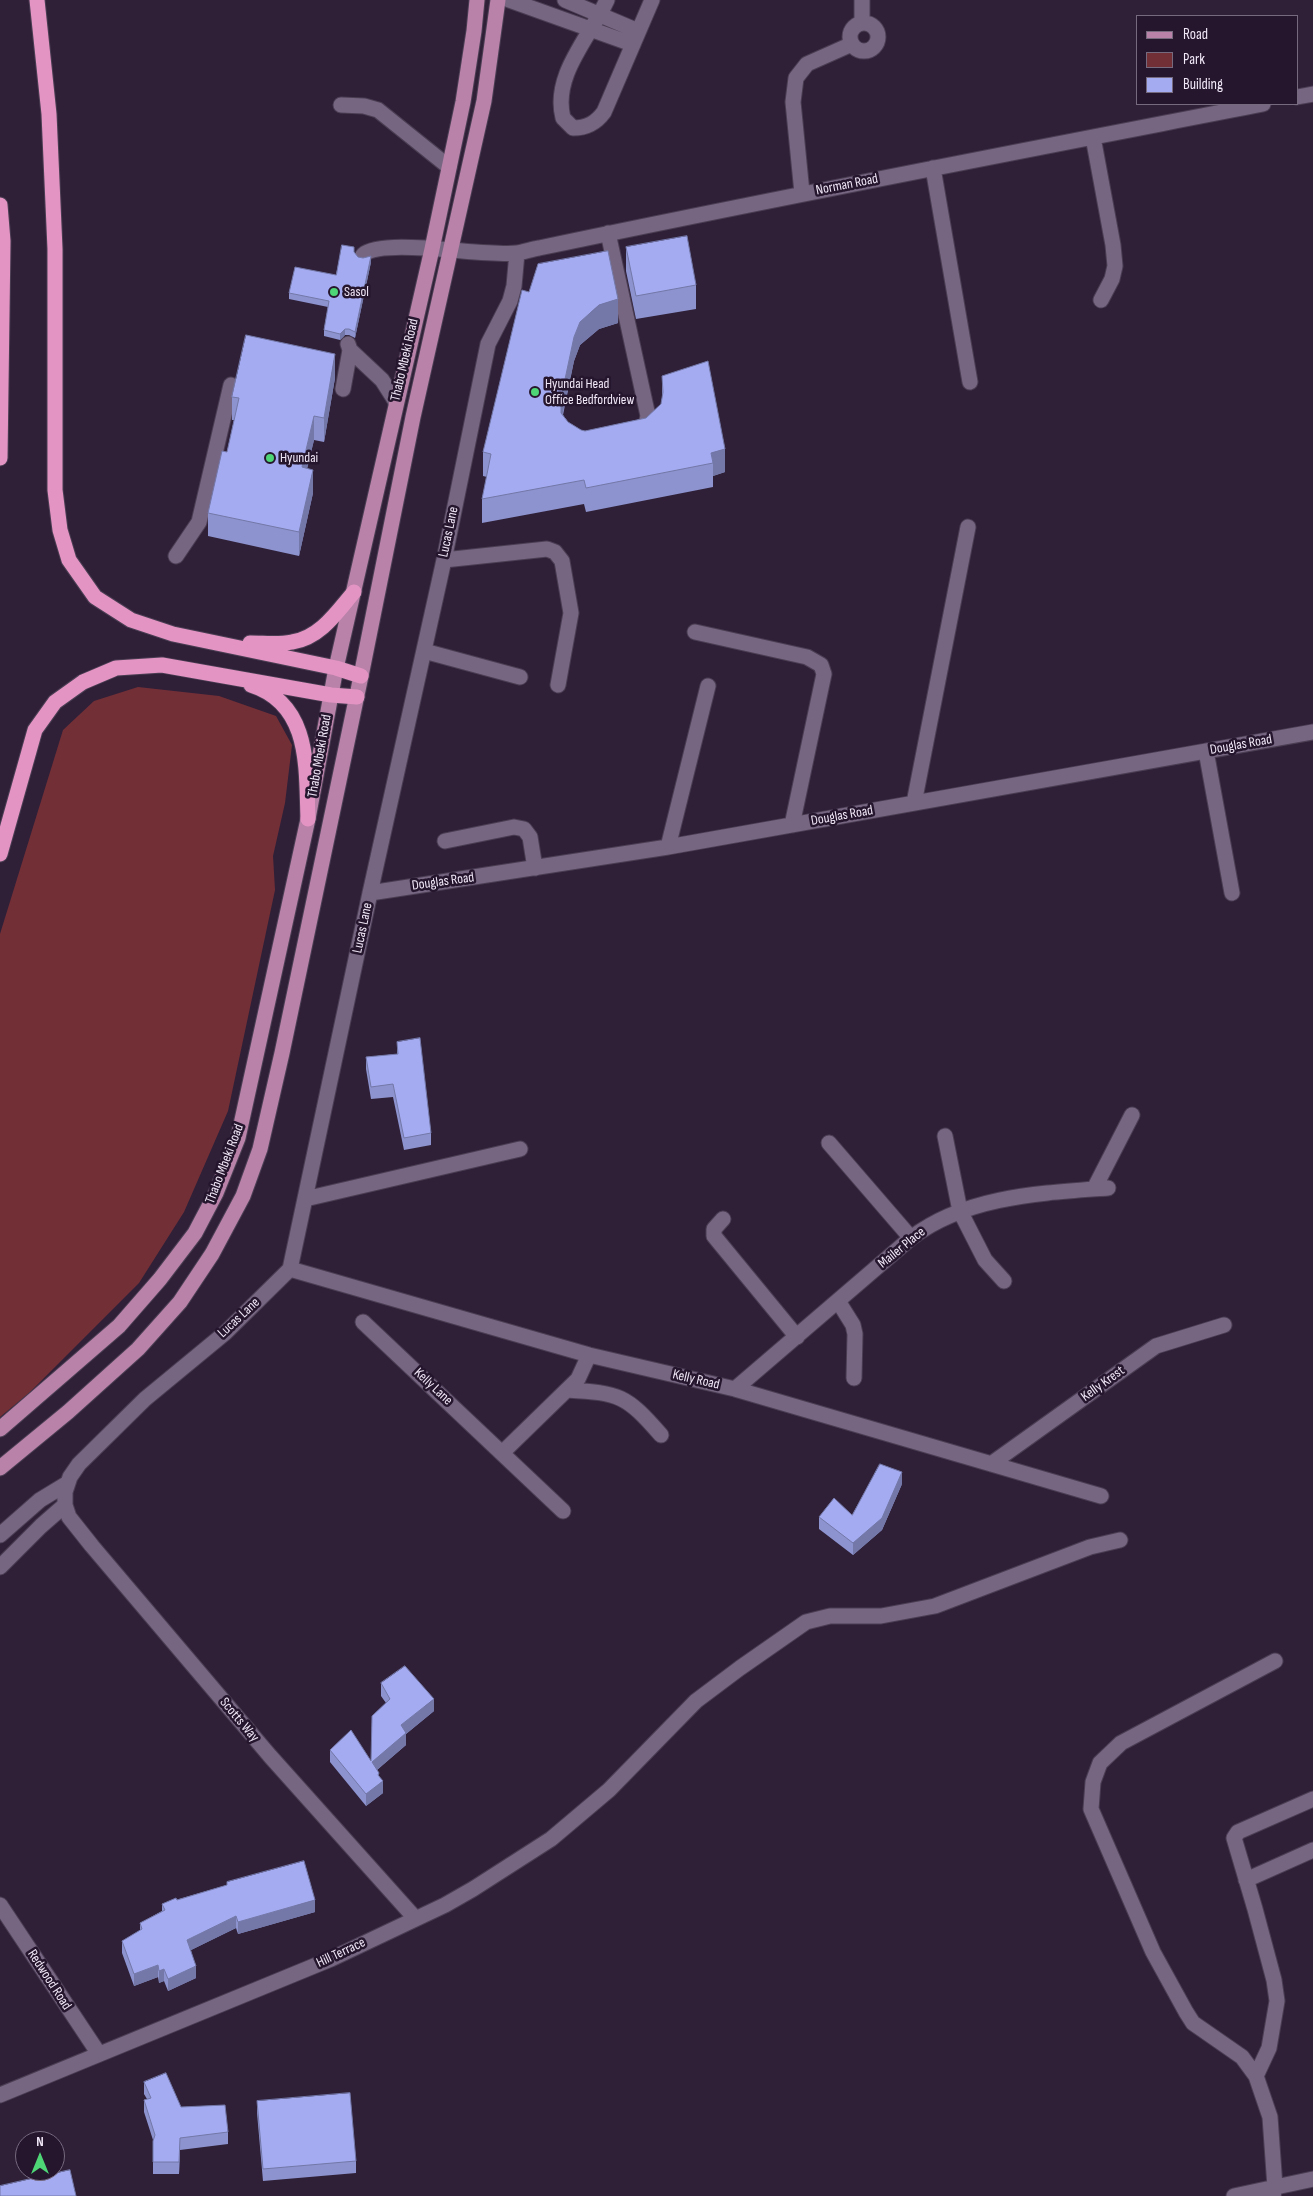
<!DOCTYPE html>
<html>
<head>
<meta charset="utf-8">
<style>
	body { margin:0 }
	#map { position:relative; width:1313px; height:2196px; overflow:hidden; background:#2f2038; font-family:"Sofia Sans Condensed",sans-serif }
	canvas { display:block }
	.legend { position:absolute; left:1136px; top:15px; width:162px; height:90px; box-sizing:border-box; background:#25162e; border:1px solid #766a7e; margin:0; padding:6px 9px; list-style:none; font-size:15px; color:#f0e7f7 }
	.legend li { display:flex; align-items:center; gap:10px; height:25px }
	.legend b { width:25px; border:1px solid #766a7e }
	.north { position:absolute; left:15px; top:2131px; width:50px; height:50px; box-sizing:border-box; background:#25162e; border:1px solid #766a7e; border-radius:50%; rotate:0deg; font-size:14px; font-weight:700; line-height:20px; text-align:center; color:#f0e7f7 }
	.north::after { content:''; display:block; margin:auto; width:18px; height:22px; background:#4ed676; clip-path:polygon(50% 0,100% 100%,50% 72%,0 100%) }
</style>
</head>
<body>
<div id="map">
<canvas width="1313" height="2196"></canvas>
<ul class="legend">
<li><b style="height:6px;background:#b882a9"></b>Road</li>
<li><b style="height:14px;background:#732f36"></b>Park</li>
<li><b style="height:14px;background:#a4abf0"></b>Building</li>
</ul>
<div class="north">N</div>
</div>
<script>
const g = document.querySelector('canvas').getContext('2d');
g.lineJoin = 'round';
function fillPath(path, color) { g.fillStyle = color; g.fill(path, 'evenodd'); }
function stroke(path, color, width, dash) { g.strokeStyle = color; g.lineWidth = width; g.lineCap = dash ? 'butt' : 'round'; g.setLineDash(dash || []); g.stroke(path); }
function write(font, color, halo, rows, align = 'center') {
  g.font = font + ' "Sofia Sans Condensed",sans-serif'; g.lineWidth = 5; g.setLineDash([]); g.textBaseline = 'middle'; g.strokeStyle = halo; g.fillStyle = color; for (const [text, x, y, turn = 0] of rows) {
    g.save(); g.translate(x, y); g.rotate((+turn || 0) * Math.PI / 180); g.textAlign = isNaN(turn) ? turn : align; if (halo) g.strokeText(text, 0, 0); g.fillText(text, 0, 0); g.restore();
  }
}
const green = new Path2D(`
	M138,687L219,696L276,716L292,745L285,803L273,856L275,890L228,1111L184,1212L139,1283L29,1393L0,1417V934L63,730L94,701Z`);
const minor = new Path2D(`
	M509,0L632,44
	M565,0L638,31
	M607,0C590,37 552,75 563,118L573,128C587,128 596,123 604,112L652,0
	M862,23V0
	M850 37a14 14 0 1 1 28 0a14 14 0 1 1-28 0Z
	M1297,97L1313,94
	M341,105L364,106L378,110L449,167
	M1093,137L1113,245L1115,266L1112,279L1101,300
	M933,168L970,382
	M802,193L793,102L796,78L807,64L852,44
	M608,233L648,416L644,433L640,434
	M363,255C383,237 484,257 517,253C524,252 532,249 539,248C780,197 1021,151 1263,104
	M350,350L382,380L396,402
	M343,389L350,350L348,344
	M176,556L199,522L231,385
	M444,560L547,549L555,552L562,561L571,613L558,685
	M695,632L807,657L821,665L824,674L792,825
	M424,651L520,677
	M1206,751L1232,893
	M914,803L968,527
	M445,841L514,827L524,829L530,837L535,868
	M668,847L708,686
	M370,893L668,847L1313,732
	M945,1136L960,1211L985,1260L1004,1281
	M829,1143L911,1238
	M1094,1189L1132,1115
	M305,1199L520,1149
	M723,1219L714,1229V1236L797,1337
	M290,1269L589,1355L735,1389L1101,1496
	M838,1301L853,1325L855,1334L854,1378
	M363,1322L563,1511
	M735,1389L911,1238C966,1196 1041,1193 1108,1188
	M567,1390C620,1393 626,1395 661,1435
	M502,1453L578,1379L589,1355
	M991,1464L1156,1346L1224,1325
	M0,1535L40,1500L68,1483
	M0,1567L41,1526L65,1505
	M1246,1880L1313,1850
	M0,1905L99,2054
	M415,1918L270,1756L92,1546L69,1517L65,1505V1492L70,1477L79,1464L145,1399L225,1333L290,1269L370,893L444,560L488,344L510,301L514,286L517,253
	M1256,2076L1269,2048L1277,2001L1274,1980L1255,1909L1234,1838L1238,1832L1313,1799
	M0,2095L331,1959L445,1905L473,1889L551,1839L609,1790L696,1701L740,1668L806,1622L830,1616H881L935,1606L1090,1547L1120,1540
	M1234,2196L1313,2179
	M1273,2196L1275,2187L1270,2117L1256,2076L1242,2057L1193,2023L1186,2012L1153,1952L1091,1809L1093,1782L1100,1763L1121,1743L1275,1661`);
const major = new Path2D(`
	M0,1429L119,1326L160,1279L195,1233L216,1193L238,1138L308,819L336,668L432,249L463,102L474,31L477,0
	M0,1468L68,1412L138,1349L180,1302L212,1254L243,1196L260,1149L282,1053L361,676L413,417L484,101L498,0`);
const highway = new Path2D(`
	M37,0L49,114L55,249V490L60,530L69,560L95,597L131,620L173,634L336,668L361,676
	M0,205L3,241L0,458
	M250,643C264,643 279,645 292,642C320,638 337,612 354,592
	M251,685C311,704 306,768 308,819
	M0,854L35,730L55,702L83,682L116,668L162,665L331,695L357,697`);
const wall = new Path2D(`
	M626,247L696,285V309L636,319L626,271Z
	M354,252L358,257L371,262L355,338L349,335H345L340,340L324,336V330L328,307L289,299V293L336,275Z
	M529,292L618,323L599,329L580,345L574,361L563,415L568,422L581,430L585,431L646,418L661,404L662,398V376L725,472L713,476V487L586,512L584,504L482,523V499L487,477L483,476V452Z
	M335,378L324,442L314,440L307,468L313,493L299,556L208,536V513L227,452L234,420H232V397Z
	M397,1042L431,1133V1145L404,1150L393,1097L371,1099L366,1069V1057L397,1054Z
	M902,1484L882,1530L853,1555L819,1529V1517L852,1515Z
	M381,1683L434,1711L406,1734V1745L377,1770L383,1793L366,1806L330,1762V1750L371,1761L386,1703L381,1696Z
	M227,1882L315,1912L238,1934L236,1928L191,1950L196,1978L168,1991L164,1981L159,1983L158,1977L134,1986L122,1953V1941L140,1931V1923L162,1911V1904L227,1885Z
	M144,2082L181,2107L228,2132V2144L180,2150L179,2174H153V2140L144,2112V2100L147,2099L144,2094Z
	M257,2101L356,2161V2173L263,2181L257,2113Z`);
const shadedWall = new Path2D(`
	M371,256V262L355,338V332Z
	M618,299V323L599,329L580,345L574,361L561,421V437V398L574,337L580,322L599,305Z
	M345,329V335L340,340V334Z
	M335,354V378L324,442V418Z
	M314,416V440L302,491V467Z
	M725,449V472L713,476V463L711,453Z
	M313,470V493L299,556V532Z
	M902,1472V1484L882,1530L853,1555V1543Z
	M434,1699V1711L406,1734V1745L372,1774V1762L401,1725Z
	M379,1773V1784L383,1781V1793L366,1806V1794Z
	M315,1900V1912L238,1934V1922Z
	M236,1916V1928L187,1952V1940Z
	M158,1965V1977L134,1986V1974Z
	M196,1966V1978L168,1991V1979Z
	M164,1969V1981L159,1983V1971Z
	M180,2138V2150L179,2174V2162Z`);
const building = new Path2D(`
	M687,236L696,285L636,296L626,247Z
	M342,245L354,247V252L358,257L363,258L371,256L355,332L349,329H345L340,334L324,330L329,301L289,293L295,267L336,275Z
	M608,251L618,299L599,305L580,322L574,337L561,398V413L568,422L581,430L585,431L646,418L661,404L663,392L662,376L708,361L725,449L711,453L713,463L586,488L584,480L482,499L491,454L483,452L522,290L529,292L538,264Z
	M246,335L335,354L324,418L314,416L302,467L313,470L299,532L208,513L222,451L227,452L239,398L232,397Z
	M420,1038L431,1133L404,1138L393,1084L371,1087L366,1057L398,1054L397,1042Z
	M880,1464L902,1472L882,1518L853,1543L819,1517L834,1498L852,1515Z
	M405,1666L434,1699L401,1725L406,1733L372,1762L379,1773L378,1775L383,1781L366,1794L330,1750L351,1730L371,1761L372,1716L390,1699L381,1683Z
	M304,1861L315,1900L238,1922L236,1916L187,1940L196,1966L168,1979L164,1969L159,1971L158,1965L134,1974L122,1941L142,1929L140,1923L165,1910L162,1904L176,1898L177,1900L227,1885V1882Z
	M166,2073L181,2107L225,2105L228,2132L180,2138L179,2162H153V2141L155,2135L144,2100L151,2098L144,2082Z
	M350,2093L356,2161L263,2169L257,2101Z
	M70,2170L76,2196H0V2186Z`);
const markers = [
	[334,292,5,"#4ed676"],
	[535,392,5,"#4ed676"],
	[270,458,5,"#4ed676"]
];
const streetNames = [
	["Norman Road",847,185,-11],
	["Thabo Mbeki Road",405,360,-77],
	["Lucas Lane",449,532,-78],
	["Douglas Road",1241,745,-10],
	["Thabo Mbeki Road",320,756,-80],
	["Douglas Road",842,816,-10],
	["Douglas Road",443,882,-8],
	["Lucas Lane",363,928,-78],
	["Thabo Mbeki Road",225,1164,-69],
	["Mailer Place",902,1248,-39],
	["Lucas Lane",239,1318,-43],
	["Kelly Road",696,1380,13],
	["Kelly Krest",1103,1384,-36],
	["Kelly Lane",433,1387,43],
	["Scotts Way",239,1720,50],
	["Hill Terrace",341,1953,-25],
	["Redwood Road",49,1980,57]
];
const poiNames = [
	["Sasol",344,292],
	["Hyundai Head",545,384],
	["Office Bedfordview",545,400],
	["Hyundai",280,458]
];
fillPath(green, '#732f36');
stroke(minor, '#4b3e53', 17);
stroke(major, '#4b3e53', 17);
stroke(highway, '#4b3e53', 17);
stroke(minor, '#776682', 15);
stroke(major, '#b882a9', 15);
stroke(highway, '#e494c3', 15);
fillPath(wall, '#8d93ce');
fillPath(shadedWall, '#7378a8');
fillPath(building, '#a4abf0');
stroke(building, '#7378a8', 1);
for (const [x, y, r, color] of markers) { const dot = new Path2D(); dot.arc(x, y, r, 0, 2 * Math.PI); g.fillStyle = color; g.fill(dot); stroke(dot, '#25162e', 2); }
write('14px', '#f0e7f7', '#25162e', streetNames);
write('14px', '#f0e7f7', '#25162e', poiNames, 'left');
</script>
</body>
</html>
